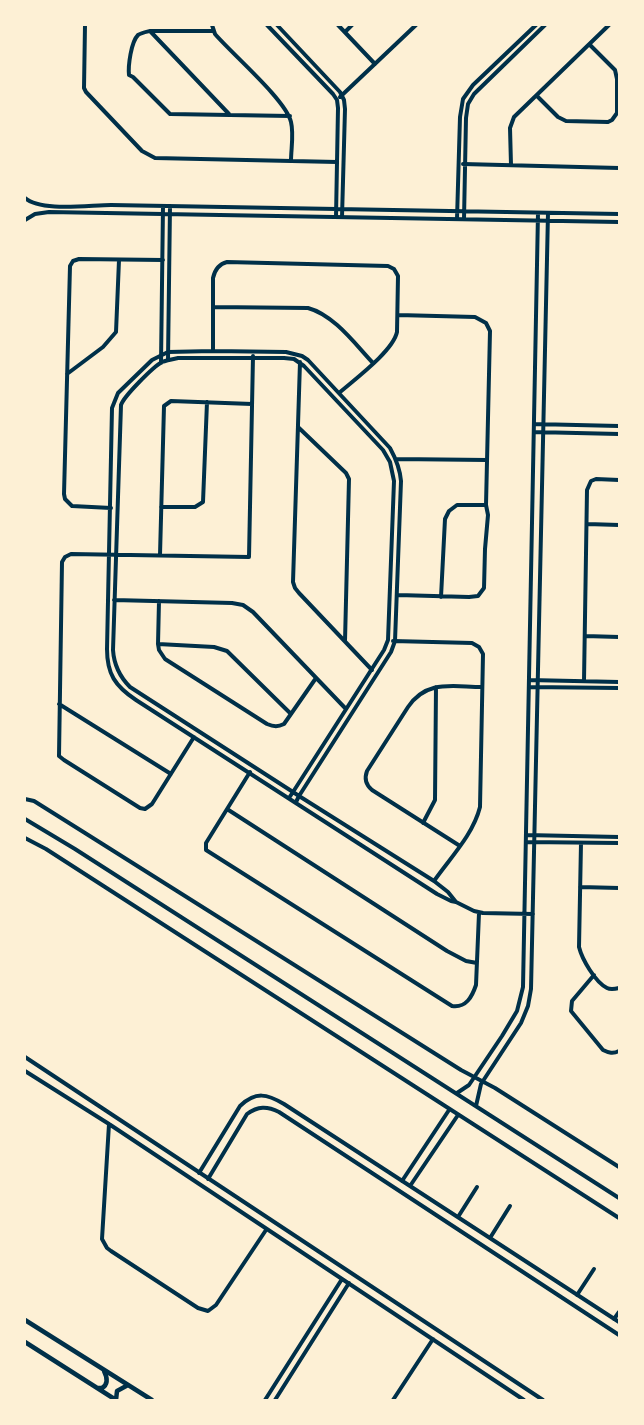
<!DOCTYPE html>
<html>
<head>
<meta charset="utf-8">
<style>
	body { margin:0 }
	#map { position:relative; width:644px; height:1425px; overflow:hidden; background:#fdf0d5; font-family:Raleway,sans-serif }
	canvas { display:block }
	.frame { position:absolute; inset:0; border:26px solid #fdf0d5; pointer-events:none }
</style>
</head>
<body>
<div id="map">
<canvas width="644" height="1425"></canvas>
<div class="frame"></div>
</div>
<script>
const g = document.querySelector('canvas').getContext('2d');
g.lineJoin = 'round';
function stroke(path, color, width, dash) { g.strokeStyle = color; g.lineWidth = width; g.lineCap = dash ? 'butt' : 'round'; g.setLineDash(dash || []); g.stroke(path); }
const minor = new Path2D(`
	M85,25L84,88L86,92L142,151L155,158L337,162
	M212,25L215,34C232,54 286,100 291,122C294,134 291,149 291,161
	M267,25L333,94L337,100L338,108L336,217
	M277,25L340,92L344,100L345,109L342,217
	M338,25L375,64
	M150,31L229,114
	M213,31H150C146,32 141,33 138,35C131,42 128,66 129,75L133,77L170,114L290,116
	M345,32L352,25
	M537,96L558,117L566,121L608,122L612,120L617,113V79L615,70L590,45
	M340,97L416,25
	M463,164L619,168
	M511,165L510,128L514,117L609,25
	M25,198C41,212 89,205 111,205L619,214
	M457,219L460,117L463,99L473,85L536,25
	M464,219L466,118L468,104L474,94L545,25
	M25,220L35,214L49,212L619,222
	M213,307L308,308C334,315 355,344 373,363
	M398,315L475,317L486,323L490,331L486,505L488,515L485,549L484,588L478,596L469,597L398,595
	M213,351V278C215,269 219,264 227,262L388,266L394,269L398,276L397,332C393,351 355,379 339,393
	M168,360L170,206
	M300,362L293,582L295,588L299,593L372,670
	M161,363L163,206
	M67,374L103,347L116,332L119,260
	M534,424L619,426
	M298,427L346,473L349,479L345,641
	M534,432L619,434
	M396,459L487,460
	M161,507H195L203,502L207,402
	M111,508L72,506L65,499L64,494L70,266L73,261L79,259L163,260
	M587,524L619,525
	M160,555L164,406L171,401L252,404
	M441,597L445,519L449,511L457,505H486
	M114,600L232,603L243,605L253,612L346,709
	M159,601L158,644L159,650L165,659L267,724C274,727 278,727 284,724L316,678
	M585,636L619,637
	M393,641L472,643L479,647L483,654L480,807C473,835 450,858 434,881
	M158,644L214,647L227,651L291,714
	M529,680L619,682
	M584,681L587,490L591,481L596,479L619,480
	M529,687L619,688
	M59,704L171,774
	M194,737L152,804L145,809L140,808L64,760L59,756L62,562L65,557L71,554L249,557L253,356
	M250,772L206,843V850L452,1006C466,1008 472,997 476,985L479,913
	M289,798L293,792L384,650L388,640L394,481L390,462L383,450L304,366L294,359L284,358H178C173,359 167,360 162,362C153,367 124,396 121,405L113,650C114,665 119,676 130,687L293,792L299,796L434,881L448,892L456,902L451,901L437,894L136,700C115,686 107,674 107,649L112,408L118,393L152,360L168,352L213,351L286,352L302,356L308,360L390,448C396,459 400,468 401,481L395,641L391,652L299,796L296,802
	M25,799L34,801L85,833L461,1070L495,1088L619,1167
	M227,809L447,951L466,961L477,963
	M25,819L75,849L619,1198
	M423,823L435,800L436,687
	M526,835L619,837
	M25,838L46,849L619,1218
	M526,842L619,843
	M581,843L579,947C582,959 595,982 607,988C611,990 615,989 619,988
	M460,846L372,790C366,785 364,779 367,771L408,707C427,679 453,687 482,687
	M580,887L619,888
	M456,902L474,911L483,913L533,914
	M594,975L572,1001L571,1011L603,1050C609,1053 613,1054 619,1051
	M25,1057L543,1400
	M25,1071L109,1124L524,1400
	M457,1093L469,1085L502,1036L517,1011L523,987L538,213
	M476,1106L481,1084L521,1023L528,1006L531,989L548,213
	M109,1124L102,1239L107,1248L111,1251L198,1308L208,1311L216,1305L266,1230
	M199,1173L240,1106C256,1091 267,1094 284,1104L619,1322
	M208,1179L247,1114C258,1106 267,1106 279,1112L619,1335
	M402,1181L449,1110
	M410,1186L458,1115
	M458,1217L477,1187
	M490,1238L510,1206
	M577,1295L594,1269
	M614,1319L619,1312
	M265,1400L342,1279
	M275,1400L349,1283
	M393,1400L433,1339`);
const tertiary = new Path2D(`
	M25,1320L152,1400
	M25,1342L116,1400
	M97,1388H102C109,1384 107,1377 104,1371
	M116,1400L117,1391L128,1385`);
stroke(minor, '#003049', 4);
stroke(tertiary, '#003049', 4.5);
</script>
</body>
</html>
